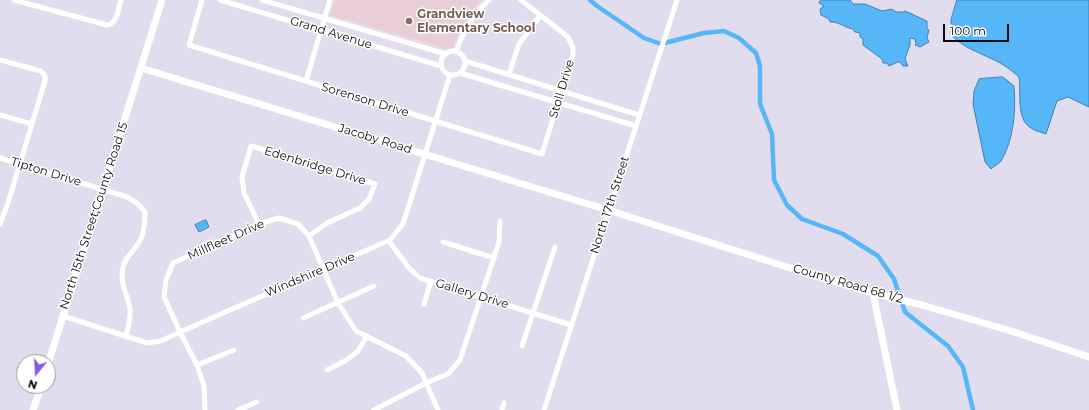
<!DOCTYPE html>
<html>
<head>
<meta charset="utf-8">
<style>
	body { margin:0 }
	#map { position:relative; width:1089px; height:410px; overflow:hidden; background:#e2ddee; font-family:Montserrat,sans-serif }
	canvas { display:block }
	.north { position:absolute; left:16px; top:354px; width:40px; height:40px; box-sizing:border-box; background:#fff; border:1px solid #9e9d9f; border-radius:50%; rotate:198deg; font-size:11px; font-weight:700; line-height:16px; text-align:center; color:#0d0b10 }
	.north::after { content:''; display:block; margin:auto; width:14px; height:18px; background:#885fd9; clip-path:polygon(50% 0,100% 100%,50% 72%,0 100%) }
	.scale { position:absolute; left:943px; top:24px; width:66px; height:18px; box-sizing:border-box; border:2px solid #0d0b10; border-top:0; padding-left:5px; font-size:12px; line-height:14px; white-space:nowrap; color:#0d0b10; -webkit-text-stroke:3px #fff; paint-order:stroke }
</style>
</head>
<body>
<div id="map">
<canvas width="1089" height="410"></canvas>
<div class="north">N</div>
<div class="scale">100 m</div>
</div>
<script>
const g = document.querySelector('canvas').getContext('2d');
g.lineJoin = 'round';
function fillPath(path, color) { g.fillStyle = color; g.fill(path, 'evenodd'); }
function stroke(path, color, width, dash) { g.strokeStyle = color; g.lineWidth = width; g.lineCap = dash ? 'butt' : 'round'; g.setLineDash(dash || []); g.stroke(path); }
function write(font, color, halo, rows, align = 'center') {
  g.font = font + ' Montserrat,sans-serif'; g.lineWidth = 3; g.setLineDash([]); g.textBaseline = 'middle'; g.strokeStyle = halo; g.fillStyle = color; for (const [text, x, y, turn = 0] of rows) {
    g.save(); g.translate(x, y); g.rotate((+turn || 0) * Math.PI / 180); g.textAlign = isNaN(turn) ? turn : align; if (halo) g.strokeText(text, 0, 0); g.fillText(text, 0, 0); g.restore();
  }
}
const education = new Path2D(`
	M335,0H480L462,27L451,50L330,15Z`);
const water = new Path2D(`
	M821,0H850L853,4H865L882,11L892,9L896,12H903L905,11L927,21V29L929,30L927,38L929,42L920,47L915,45L916,44L915,39L910,38V45L905,59L908,66H903L900,62H898L889,66L887,63H883L882,59L863,45V39L860,37V33L855,32L853,29C845,28 838,21 830,22L829,19L821,15L820,9L824,6L819,3Z
	M957,0H1089V107L1068,97L1057,101L1046,134C1041,132 1035,131 1031,128C1016,120 1021,92 1019,77C1011,70 1002,63 992,59C976,51 964,48 951,35V20Z
	M1003,77L1014,86C1016,110 1014,139 1001,161C999,164 994,166 991,169L985,162L973,104L974,91L979,79Z
	M206,220L209,227L199,232L195,225Z`);
const canal = new Path2D(`
	M590,0L597,6L644,38L661,44L704,33L724,31L739,38L756,53L760,66V104L772,134L774,180L787,205L802,219L843,234L878,256L894,279L905,312L948,346L963,367L973,410`);
const street = new Path2D(`
	M14,0L107,25C118,23 118,9 121,0
	M202,0L189,45L542,154L573,54V48L568,37L521,0
	M220,0L441,66
	M262,0L446,54
	M441 63a12 12 0 1 1 24 0a12 12 0 1 1-24 0Z
	M456,52C463,31 473,15 489,0
	M0,60L41,71L45,76V81L8,203L0,224
	M465,61L639,115
	M460,73L636,126
	M509,74L519,44L540,16
	M306,81L330,0
	M0,115L32,124
	M0,158L127,197L136,202L145,212C145,220 145,228 142,236C138,248 126,255 123,267C119,283 128,295 130,309C131,319 128,327 126,337
	M259,224L244,193L242,177L251,146L375,184L369,199L360,208L327,223L309,236
	M389,241L409,268L420,278L571,325
	M443,242L494,258
	M424,304L431,281
	M63,316L147,343L161,341L180,332L390,240L403,224L450,75
	M303,318L374,286
	M522,346L555,247
	M197,365L234,350
	M327,370L345,361L358,351L367,336
	M205,410L204,386L197,365L180,332L164,297L166,280L173,263L259,224L279,218L298,224L309,236L338,303L356,331L406,356L422,373L438,410
	M238,410L257,402
	M374,410L426,383L448,374L460,360L499,242L500,221
	M502,410L504,403
	M544,410L677,0`);
const secondary = new Path2D(`
	M141,68L608,210L803,272L873,293L922,305L1011,331L1089,357
	M873,293L897,410
	M48,364L162,0
	M33,410L41,386`);
const markers = [
	[409,21,4,"#8d6e63"]
];
const educationNames = [
	["Grandview",417,14],
	["Elementary School",417,28]
];
const streetNames = [
	["Grand Avenue",331,33,17],
	["Stoll Drive",562,89,-73],
	["Sorenson Drive",365,100,17],
	["Jacoby Road",375,139,17],
	["Edenbridge Drive",315,166,17],
	["Tipton Drive",46,172,17],
	["North 17th Street",610,205,-72],
	["North 15th Street;County Road 15",94,216,-72],
	["Millfleet Drive",226,240,-24],
	["Windshire Drive",310,275,-23],
	["County Road 68 1/2",848,284,16],
	["Gallery Drive",472,294,17]
];
fillPath(education, '#e8cfd7');
fillPath(water, '#56b6f7');
stroke(water, '#4083b2', 1);
stroke(canal, '#56b6f7', 4.5);
stroke(street, '#fff', 5);
stroke(secondary, '#fff', 7);
for (const [x, y, r, color] of markers) { const dot = new Path2D(); dot.arc(x, y, r, 0, 2 * Math.PI); g.fillStyle = color; g.fill(dot); stroke(dot, '#fff', 1.5); }
write('bold 12px', '#785e54', '#fff', educationNames, 'left');
write('12px', '#0d0b10', '#fff', streetNames);
</script>
</body>
</html>
